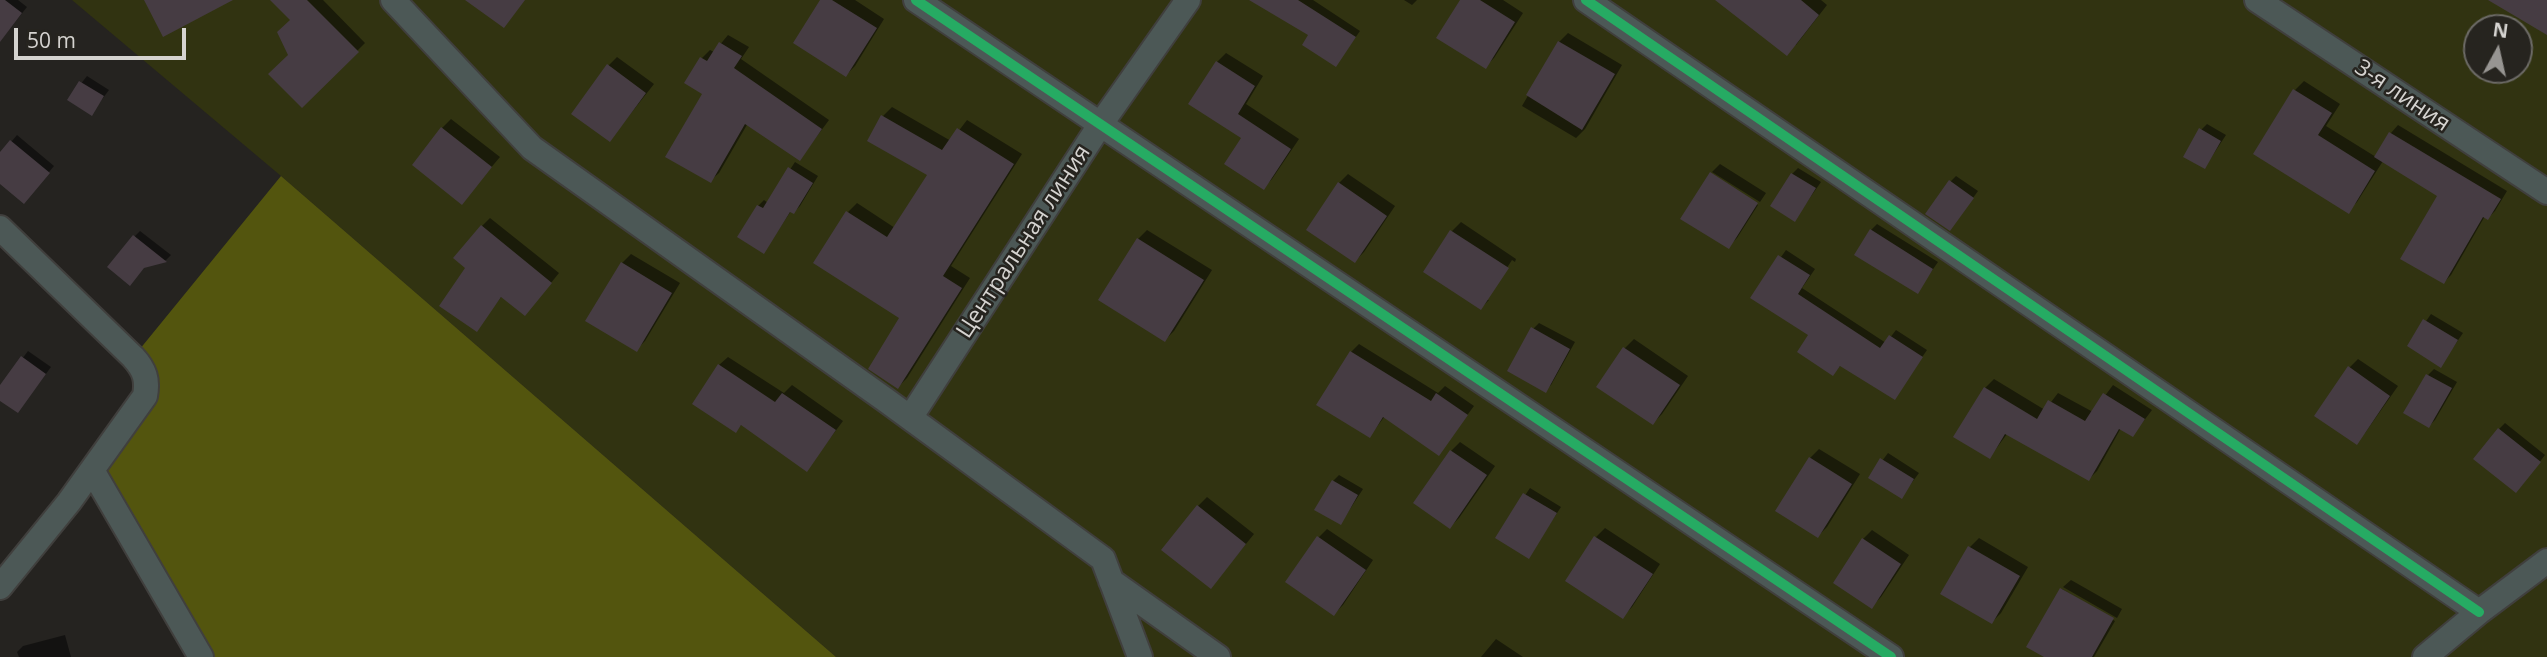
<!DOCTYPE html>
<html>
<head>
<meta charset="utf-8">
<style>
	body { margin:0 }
	#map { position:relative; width:2547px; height:657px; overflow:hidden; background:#252320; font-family:"Open Sans",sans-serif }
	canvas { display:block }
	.north { position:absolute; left:2463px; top:14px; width:70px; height:70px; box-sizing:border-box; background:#26241f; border:2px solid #6c6a66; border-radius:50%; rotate:8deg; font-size:19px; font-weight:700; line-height:28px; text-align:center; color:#d5d3d0 }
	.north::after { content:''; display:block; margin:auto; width:24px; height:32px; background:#979592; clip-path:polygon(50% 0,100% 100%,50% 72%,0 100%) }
	.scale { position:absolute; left:14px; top:28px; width:172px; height:32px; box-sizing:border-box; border:4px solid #d5d3d0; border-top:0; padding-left:9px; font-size:21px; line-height:24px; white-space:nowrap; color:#d5d3d0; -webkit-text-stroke:5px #26241f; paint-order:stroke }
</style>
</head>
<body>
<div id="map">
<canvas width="2547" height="657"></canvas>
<div class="north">N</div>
<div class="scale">50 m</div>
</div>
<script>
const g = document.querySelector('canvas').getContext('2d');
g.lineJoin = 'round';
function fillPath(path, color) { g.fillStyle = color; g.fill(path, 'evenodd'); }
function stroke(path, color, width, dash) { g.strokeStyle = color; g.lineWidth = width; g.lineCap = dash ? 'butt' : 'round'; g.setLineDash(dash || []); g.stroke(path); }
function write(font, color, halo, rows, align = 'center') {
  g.font = font + ' "Open Sans",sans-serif'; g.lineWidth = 5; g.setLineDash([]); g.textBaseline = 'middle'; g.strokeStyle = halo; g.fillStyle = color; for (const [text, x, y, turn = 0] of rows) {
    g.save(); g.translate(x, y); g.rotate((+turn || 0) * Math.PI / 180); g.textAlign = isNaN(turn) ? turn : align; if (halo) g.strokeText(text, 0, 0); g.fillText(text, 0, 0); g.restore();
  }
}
const green = new Path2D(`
	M72,0H2547V657H836L281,176ZM2477,28H2519V70H2477Z`);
const forest = new Path2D(`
	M281,176L836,657H201L100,459L145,396L135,355Z`);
const shadow = new Path2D(`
	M0,0H18L27,7L0,41Z
	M273,0H323L365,43L302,106L290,56L292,20Z
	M822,0H855L884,19L855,66L846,75Z
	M1260,0H1313L1360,31L1336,65L1311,35Z
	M1404,0H1417L1412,5Z
	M1462,0H1503L1523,13L1494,58L1485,67Z
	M1718,0H1821L1827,5L1796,45Z
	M1568,33L1622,65L1585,129L1576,138L1522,106L1559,42Z
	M728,35L749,47L741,59L829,120L800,159L748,123L719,173L710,181L704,93L687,82L702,58L710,50L714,52Z
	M1226,53L1263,76L1246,104L1299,139L1272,179L1263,188L1217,62Z
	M617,57L654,84L610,140L608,66Z
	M87,76L109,90L91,114L69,99Z
	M2304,81L2340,104L2326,126L2376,157L2391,133L2398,125L2507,191L2495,211L2488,218L2485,216L2451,275L2444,282L2439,195L2383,161L2357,202L2348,211L2295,90Z
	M892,107L951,141L967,120L1022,154L951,266L970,278L907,378L898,387L902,317L848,212L857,203L895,228L929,175L883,116Z
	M451,119L500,157L462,202L442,128Z
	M2207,124L2226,135L2205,167L2201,130Z
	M17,135L54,166L29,196L0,182V155Z
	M795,162L818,176L800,206L794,212L791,211L764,252L758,206L764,200L768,203Z
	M1720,164L1766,193L1760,202L1712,172Z
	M1798,168L1821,182L1795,219L1792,174Z
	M1348,174L1395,206L1364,252L1355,261L1339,183Z
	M1711,175L1758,205L1737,238L1728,247Z
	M1956,176L1978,191L1955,223L1951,181Z
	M490,218L559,273L533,305L502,296L476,329L467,267L482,226Z
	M1461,222L1516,259L1515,262L1512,260L1486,300H1489L1481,308L1452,231Z
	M1877,224L1938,262L1917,292L1871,230Z
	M1147,230L1212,270L1174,331L1165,340L1138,239Z
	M140,231L171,255L166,260L145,266L135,236Z
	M1786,250L1815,269L1802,288L1886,343L1896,330L1927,350L1894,398L1842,364L1833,374L1810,335L1752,298Z
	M631,254L680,283L645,341L636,350L622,263Z
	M2431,314L2463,333L2441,365L2409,346Z
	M1539,323L1575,342L1551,385L1545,390L1533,329Z
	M1634,339L1688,376L1662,414L1653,423L1599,386L1625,348Z
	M1359,344L1438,393L1445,386L1474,406L1439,453L1385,416L1370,436L1351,352Z
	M28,351L51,367L23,405L0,399V388Z
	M728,357L784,393L792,385L843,421L807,469L742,424L736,431L719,365Z
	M2358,359L2398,386L2365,433L2356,442L2349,368Z
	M2434,369L2457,382L2435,420L2429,426L2405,413L2428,375Z
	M1994,379L2045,410L2058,393L2093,412L2113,385L2152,410L2133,435L2121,428L2097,471L2089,479L2007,434L1990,457L1985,388Z
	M2505,423L2545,455L2522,485L2499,429Z
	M1460,442L1495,466L1459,518L1450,527L1415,503L1451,451Z
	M1819,449L1860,474L1827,527L1818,536L1810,458Z
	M1888,453L1919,473L1902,496L1870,477Z
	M1339,475L1363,489L1341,523L1333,481Z
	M1530,488L1561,507L1528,557L1497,537Z
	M1207,497L1254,534L1211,587L1198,506Z
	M1605,528L1660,564L1632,607L1623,616L1567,580L1596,537Z
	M1327,529L1373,560L1343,605L1334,614L1318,538Z
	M1872,530L1909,555L1881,597L1872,606L1863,539Z
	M1979,538L2028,567L2001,613L1992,622L1942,593L1970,547Z
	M2071,580L2122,609L2117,618L2063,587Z
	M2062,589L2115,621L2094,657H2047L2029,646Z
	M65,635L71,657H19L17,652L23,646Z
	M1496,639L1523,657H1481Z`);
const building = new Path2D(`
	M0,0H5L22,13L0,42Z
	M144,0H233L163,37Z
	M270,0H307L359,52L302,108L268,74L288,55L277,32L290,20Z
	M465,0H525L504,28Z
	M820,0H832L877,28L846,77L793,43Z
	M1249,0H1298L1356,37L1336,67L1302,45L1308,35Z
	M1460,0H1480L1515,22L1486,69L1436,38Z
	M1715,0H1801L1819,15L1787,56Z
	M2488,0H2547V35Z
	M1558,41L1615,74L1582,130L1526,95Z
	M719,42L742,56L734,68L822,129L800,161L745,124L711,183L665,157L702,94L684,83L700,57L707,61Z
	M1216,61L1255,86L1238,114L1291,149L1264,190L1224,164L1241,138L1188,104Z
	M607,64L646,93L610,142L571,114Z
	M79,81L104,96L92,116L67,100Z
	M2293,89L2332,113L2318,135L2375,171L2349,214L2253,154Z
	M881,115L942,150L957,128L1014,164L943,276L962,288L898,389L868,369L899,318L813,263L846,211L887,237L927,175L867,141Z
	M441,127L492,167L462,205L412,165Z
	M2199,128L2221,141L2205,169L2183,157Z
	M2389,132L2501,199L2488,220L2483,217L2444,284L2400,259L2437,196L2374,157Z
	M10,140L50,173L24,204L0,184V152Z
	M788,167L813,183L794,214L790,212L764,254L737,237L757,205L763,208Z
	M1710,172L1758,203L1729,249L1680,219Z
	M1791,173L1816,188L1795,222L1770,206Z
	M1949,180L1974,198L1950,231L1925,214Z
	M1338,182L1387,216L1355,263L1306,230Z
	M481,225L552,283L525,316L501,297L477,332L439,306L465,268L453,258Z
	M1870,229L1933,269L1918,294L1854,255Z
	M1450,230L1509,268L1481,310L1423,272Z
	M133,235L167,262L144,268L130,286L107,267Z
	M1137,238L1204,280L1165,342L1098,300Z
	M1778,255L1810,275L1798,294L1880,348L1889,335L1923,357L1895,400L1840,366L1833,376L1797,352L1808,335L1750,298Z
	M621,262L672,293L637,352L585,321Z
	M2423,319L2458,340L2441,368L2407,346Z
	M1531,327L1570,349L1546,393L1507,371Z
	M1623,347L1680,385L1653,425L1596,387Z
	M1350,351L1431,401L1436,393L1468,415L1439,456L1383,417L1370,438L1316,405Z
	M21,356L46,374L18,413L0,401V385Z
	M718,364L775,402L782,393L836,430L807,472L741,425L736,433L692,404Z
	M2348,366L2390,396L2357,445L2314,416Z
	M2426,374L2452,388L2429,428L2403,413Z
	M1984,387L2037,419L2048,400L2085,421L2103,393L2145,419L2133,437L2119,429L2089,481L2005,434L1990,459L1953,437Z
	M2498,428L2541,462L2516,493L2473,459Z
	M1450,450L1487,475L1450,529L1413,503Z
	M1809,457L1852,484L1818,538L1775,511Z
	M1880,458L1914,479L1902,499L1868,478Z
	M1332,480L1358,495L1341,525L1314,510Z
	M1523,493L1557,513L1529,559L1495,538Z
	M1197,505L1246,544L1211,589L1161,550Z
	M1317,536L1366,570L1334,616L1285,582Z
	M1594,536L1653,574L1623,619L1565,581Z
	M1862,538L1901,564L1872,609L1833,583Z
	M1968,546L2020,576L1992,624L1940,594Z
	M2060,588L2114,618L2092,657H2044L2026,647Z`);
const minor = new Path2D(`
	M393,0L532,148L887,401L1103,559L1140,657
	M916,0L1891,657
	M1586,0L2479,612
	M2257,0L2547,192
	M0,228L133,357C145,370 148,380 145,396L69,502L0,587
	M910,418L1100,125L1188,0
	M92,470L201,657
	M1111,581L1218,657
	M2425,657L2479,612L2547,561`);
const cycleway = new Path2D(`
	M916,0L1891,657
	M1586,0L2479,612`);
const streetNames = [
	["3-я линия",2402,96,34],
	["Центральная линия",1024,242,-57]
];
fillPath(green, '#313311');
fillPath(forest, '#53550e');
fillPath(shadow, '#0007');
fillPath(building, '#463c43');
stroke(minor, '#403f3d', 28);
stroke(minor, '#4c5856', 24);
stroke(cycleway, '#26ab63', 10);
write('23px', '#d5d3d0', '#26241f', streetNames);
</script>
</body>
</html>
